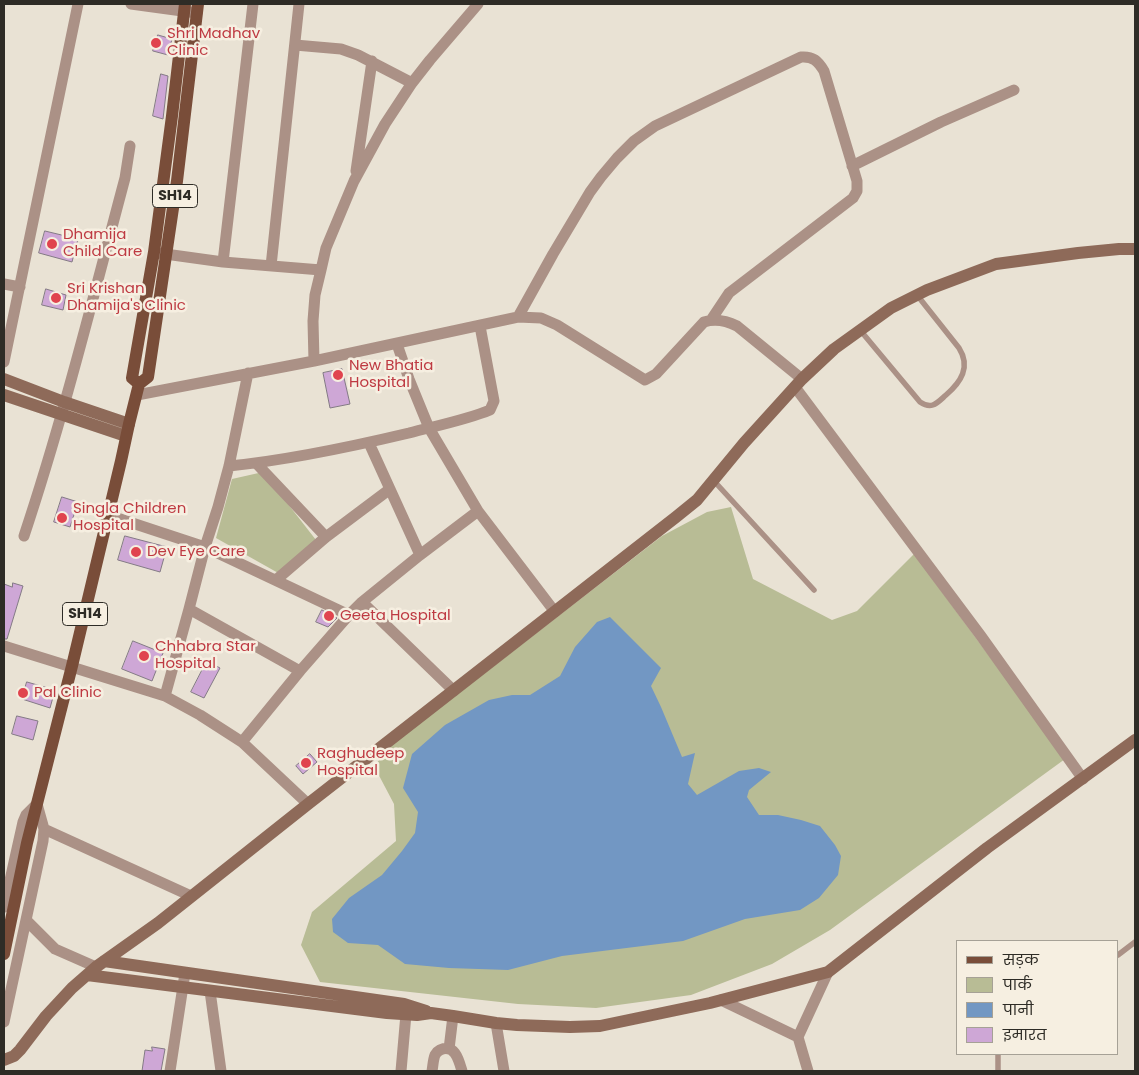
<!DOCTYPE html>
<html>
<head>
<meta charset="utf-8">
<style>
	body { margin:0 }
	#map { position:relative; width:1139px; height:1075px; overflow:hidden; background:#e9e2d4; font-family:Poppins,"Noto Sans Devanagari",sans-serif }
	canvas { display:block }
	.frame { position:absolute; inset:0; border:5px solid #2e2c26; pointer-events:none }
	.legend { position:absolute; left:956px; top:940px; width:162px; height:115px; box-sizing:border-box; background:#f6efe1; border:1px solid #a6a196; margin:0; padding:6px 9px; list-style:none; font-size:15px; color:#2e2c26 }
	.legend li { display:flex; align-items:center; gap:10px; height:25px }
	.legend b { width:25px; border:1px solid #a6a196 }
</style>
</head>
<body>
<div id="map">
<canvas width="1139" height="1075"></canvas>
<div class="frame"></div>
<ul class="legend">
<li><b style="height:6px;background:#794d39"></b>सड़क</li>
<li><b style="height:14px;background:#b8bc95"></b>पार्क</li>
<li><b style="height:14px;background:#7297c3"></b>पानी</li>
<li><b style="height:14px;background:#cea7d6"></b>इमारत</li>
</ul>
</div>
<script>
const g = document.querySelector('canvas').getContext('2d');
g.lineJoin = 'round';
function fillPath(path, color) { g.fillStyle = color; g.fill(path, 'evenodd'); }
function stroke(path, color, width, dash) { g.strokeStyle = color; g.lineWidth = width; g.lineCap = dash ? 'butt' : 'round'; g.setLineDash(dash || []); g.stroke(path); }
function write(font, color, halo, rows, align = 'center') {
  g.font = font + ' Poppins,sans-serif'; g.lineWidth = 5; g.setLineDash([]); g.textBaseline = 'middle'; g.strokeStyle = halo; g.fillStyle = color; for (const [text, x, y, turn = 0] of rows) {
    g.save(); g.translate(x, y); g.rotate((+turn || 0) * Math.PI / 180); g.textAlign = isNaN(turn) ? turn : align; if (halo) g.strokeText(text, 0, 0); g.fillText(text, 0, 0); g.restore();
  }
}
const green = new Path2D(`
	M263,472L316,540L280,574L216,538L232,479Z
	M731,507L753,579L832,620L857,611L914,554L1065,759L830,930L772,964L691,995L596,1008L518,1004L320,982L301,945L312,912L396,841L394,804L374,766L393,744L662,536L707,512Z`);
const water = new Path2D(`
	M610,617L661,668L651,686L661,707L682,757L695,753L688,784L697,795L739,771L759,768L771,772L749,790L747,797L759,815H778L801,820L820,826L835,845L841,856L838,875L819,898L800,910L745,919L683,941L562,956L508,970L449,968L405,964L378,945L348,943L333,932L332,919L349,898L382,875L402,851L415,833L418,812L403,788L412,754L445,725L489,700L512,695H530L560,676L575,647L597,622Z`);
const building = new Path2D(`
	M158,35L172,39L168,55L153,51Z
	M161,74L168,76L163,119L153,116Z
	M45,231L78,239L72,262L39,253Z
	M46,289L66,295L63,310L42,305Z
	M342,369L350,404L330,408L323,373Z
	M62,497L78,502L70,527L54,522Z
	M125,536L167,547L160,572L118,560Z
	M13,583L23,586L7,639H4V584L12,587Z
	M322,610L337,618L328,627L316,622Z
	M133,641L163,653L152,681L122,669Z
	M207,661L220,668L204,698L191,692Z
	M27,682L55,690L50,708L22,699Z
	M17,716L38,721L33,740L12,734Z
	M310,754L317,762L303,774L296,766Z
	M152,1047L165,1049L161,1071H142L145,1050L152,1051Z`);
const lane = new Path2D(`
	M860,330L920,402C932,410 937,403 946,395C961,382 971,367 959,348L917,295
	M714,481L814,590
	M1118,955L1135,942
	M998,1054V1071`);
const street = new Path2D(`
	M131,4L197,13
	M295,45L341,49L358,55L412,83
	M852,166L941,122L1014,90
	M356,171L372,61
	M158,253L223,262L321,270
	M223,262L253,4
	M271,266L299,4
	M4,284L20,287
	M518,317L553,254L590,192L601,177L617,158L634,141L655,126L801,57C813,56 818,61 824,71L857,181V191L853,198L729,293L711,320
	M397,344L409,379L429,428L478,511L555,612
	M314,361L313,321L315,295L321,270L326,248L354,181L385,124L412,83L430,60L478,4
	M4,362L78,4
	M795,387L981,636L1083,779
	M137,395L314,361L518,317L541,318L557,325L645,380L656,374L704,322C716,318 727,321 737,326L802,379
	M369,443L420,555
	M256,463L326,537
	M229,466C290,460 350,447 409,433C435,426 466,420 490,410L494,401L480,326
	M108,515L205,547L349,615
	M24,536C63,419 93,298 125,178L130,146
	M276,580L326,537L390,489
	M362,602L454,691
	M189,609L300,671
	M4,646L165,696L200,715L242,742L308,804
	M165,696L189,609L205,547L218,507L229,466L248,373
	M242,742L300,671L349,615L362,602L420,555L478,511
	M44,829L191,896
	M4,907L23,822L26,815L37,804L44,829L43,841L4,1022
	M26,920L55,949L96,967
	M210,991L221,1071
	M721,1000L798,1037
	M496,1023L504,1071
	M449,1049L453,1016
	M170,1071L185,973
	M401,1071L406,1014
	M432,1071C433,1066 433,1060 435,1055C436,1053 438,1051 440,1050C455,1043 459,1061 462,1071
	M808,1071L798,1037L828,972`);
const secondary = new Path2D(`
	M4,379L64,402L129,424
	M4,395L126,436
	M104,961L404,1004L426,1011
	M87,975L387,1013L417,1015L431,1013L453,1016L496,1023L517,1025L570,1027L600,1026L710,1003L828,972L987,848L1135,740
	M4,1060L14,1056L20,1050L46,1016L72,988L96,967L158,923L308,804L676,517L697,500L744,443L802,379L834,349L891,308L927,290L996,264L1078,253L1119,249H1135`);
const primary = new Path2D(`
	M139,384L132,378L154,252L172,116L185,4
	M4,954L27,843L72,666L121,461L129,424L139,384L148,377L177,181L198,4`);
const markers = [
	[156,43,6,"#e0444e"],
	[52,244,6,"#e0444e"],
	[56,298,6,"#e0444e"],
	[338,375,6,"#e0444e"],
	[62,518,6,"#e0444e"],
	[136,552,6,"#e0444e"],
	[329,616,6,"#e0444e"],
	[144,656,6,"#e0444e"],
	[23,693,6,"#e0444e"],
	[306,763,6,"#e0444e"]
];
const shields = [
	[175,196,45],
	[85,614,45]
];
const shieldNames = [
	["SH14",175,196],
	["SH14",85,614]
];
const healthNames = [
	["Shri Madhav",167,34],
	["Clinic",167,51],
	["Dhamija",63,235],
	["Child Care",63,252],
	["Sri Krishan",67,289],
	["Dhamija's Clinic",67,306],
	["New Bhatia",349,366],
	["Hospital",349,383],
	["Singla Children",73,509],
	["Hospital",73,526],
	["Dev Eye Care",147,552],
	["Geeta Hospital",340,616],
	["Chhabra Star",155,647],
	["Hospital",155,664],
	["Pal Clinic",34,693],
	["Raghudeep",317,754],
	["Hospital",317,771]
];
fillPath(green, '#b8bc95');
fillPath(water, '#7297c3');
fillPath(building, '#cea7d6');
stroke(building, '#837a85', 1);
stroke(lane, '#ab9186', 5.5);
stroke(street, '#ab9186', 11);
stroke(secondary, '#8e6a59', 12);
stroke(primary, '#794d39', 12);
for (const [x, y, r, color] of markers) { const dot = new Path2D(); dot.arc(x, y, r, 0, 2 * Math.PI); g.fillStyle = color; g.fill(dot); stroke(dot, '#f6efe1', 2); }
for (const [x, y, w] of shields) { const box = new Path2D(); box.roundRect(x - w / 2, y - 11.5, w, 23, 4); g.fillStyle = '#f6efe1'; g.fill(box); stroke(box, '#2e2c26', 1); }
write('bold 14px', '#2e2c26', null, shieldNames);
write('15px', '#be3a42', '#f6efe1', healthNames, 'left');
</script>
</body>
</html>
